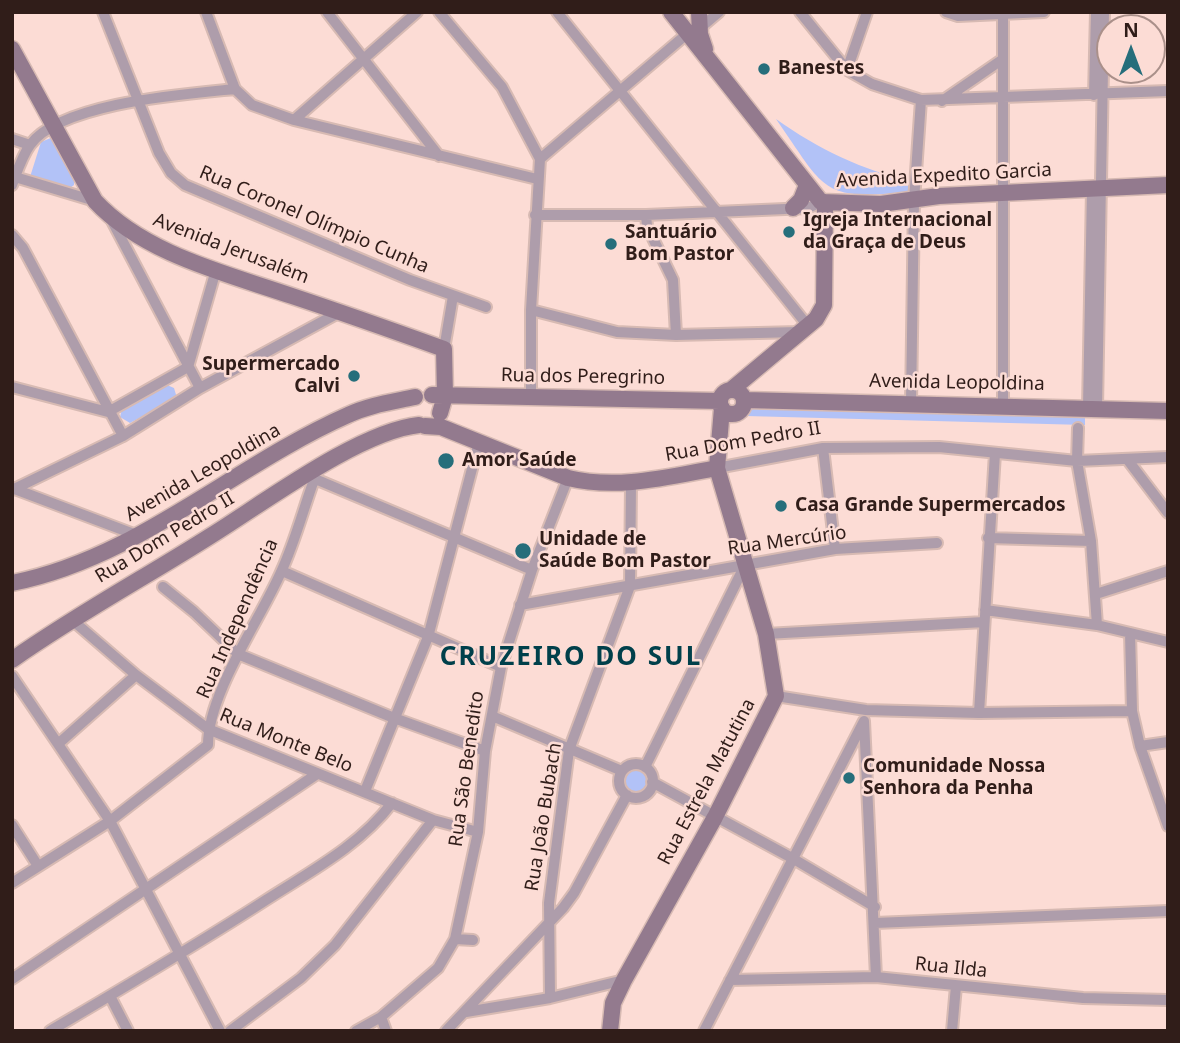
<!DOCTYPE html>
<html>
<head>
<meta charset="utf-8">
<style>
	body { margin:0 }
	#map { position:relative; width:1180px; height:1043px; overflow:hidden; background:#fcdcd5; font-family:"Noto Sans",sans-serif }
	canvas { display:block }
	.frame { position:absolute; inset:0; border:14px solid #301d19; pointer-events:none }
	.north { position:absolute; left:1096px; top:14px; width:70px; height:70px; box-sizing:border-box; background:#fcdcd5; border:2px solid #aa908a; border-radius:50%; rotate:0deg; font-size:19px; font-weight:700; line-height:28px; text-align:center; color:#301d19 }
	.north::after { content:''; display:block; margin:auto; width:24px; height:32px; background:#266e7b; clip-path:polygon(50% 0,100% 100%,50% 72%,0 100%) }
</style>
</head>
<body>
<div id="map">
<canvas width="1180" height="1043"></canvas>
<div class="frame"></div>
<div class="north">N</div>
</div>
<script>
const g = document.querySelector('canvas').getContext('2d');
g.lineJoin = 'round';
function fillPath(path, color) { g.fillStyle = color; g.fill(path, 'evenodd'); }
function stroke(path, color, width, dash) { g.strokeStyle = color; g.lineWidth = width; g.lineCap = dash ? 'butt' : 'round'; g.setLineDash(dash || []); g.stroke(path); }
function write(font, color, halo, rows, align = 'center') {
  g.font = font + ' "Noto Sans",sans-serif'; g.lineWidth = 5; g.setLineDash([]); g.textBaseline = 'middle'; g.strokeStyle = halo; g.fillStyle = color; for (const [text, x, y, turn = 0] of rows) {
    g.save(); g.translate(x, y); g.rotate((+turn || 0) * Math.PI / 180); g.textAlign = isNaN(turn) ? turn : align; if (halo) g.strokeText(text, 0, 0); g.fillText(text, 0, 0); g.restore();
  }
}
const green = new Path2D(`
	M776,119C818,149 862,170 913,182V191C820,202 826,190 776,119Z
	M53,137L74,178V185L70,188L30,177L41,142Z
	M167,385L174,388L177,398L130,423L120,417L122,409Z
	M746,406L1085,413V425L746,416Z
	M619 781a17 17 0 1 1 34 0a17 17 0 1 1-34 0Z`);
const street = new Path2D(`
	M103,12L159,153L171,173L185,185L410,280L486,307
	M206,12L235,89L252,105L294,120L537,179
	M327,12L439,156
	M439,12L502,87L540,159
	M557,12L808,326
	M800,12L847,70L872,84L921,100L1168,91
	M946,12L958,16L1044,12
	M1003,14V405
	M699,29L719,12
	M847,70L867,12
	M1094,95L1096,12
	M942,101L1003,59
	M294,120L417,12
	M12,139L30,145
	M15,177L95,201
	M12,185C17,172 22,156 30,145C60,103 185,94 235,89
	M535,215H646L808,208L821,202
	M646,215L647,226L673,280L676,335
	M112,221L200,388
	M12,235L23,248L123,436
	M531,310L617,332L676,335L799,332
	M444,349L453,296
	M188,367L216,270
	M12,387L108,412L188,367
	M531,398V310L540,159L688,33
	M911,403L914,201L921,100
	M1088,408L1092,189
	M1097,408L1104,12
	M1078,428L1077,461L1091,541L1097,625
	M823,448L835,549
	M1127,459L1168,513
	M717,468L823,448L939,447L1077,461L1168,457
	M308,476L532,570
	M12,488L139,536
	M12,490L123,436L200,388L340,312
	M988,538L1091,541
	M282,571L501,667
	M163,587L194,612L238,654L394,718L485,751
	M1096,594L1168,571
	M520,605L835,549L937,543
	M985,610L1097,625L1168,642
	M71,619L136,675L208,729L433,820L478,832
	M1130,633L1132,711L1140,746L1168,826
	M766,634L984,622
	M12,676L110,821L220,1031
	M776,696L866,710L979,713L1132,711
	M979,713L995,453
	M492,716L622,771
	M864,721L876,977
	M58,744L136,675
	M1140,746L1168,742
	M619 781a17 17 0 1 1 34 0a17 17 0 1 1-34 0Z
	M645,767L746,563
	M652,782L792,858L875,907
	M365,791L428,637L479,442
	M12,825L38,866
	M12,883L110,821L208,745C208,693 260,620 281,572C295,542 303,510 314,480
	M875,923L1168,911
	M455,939L473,940
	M12,979L317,774
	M730,980L876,977L1083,998L1168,1000
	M110,996L128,1031
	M550,998L549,903L569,750L630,586L631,483
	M466,1012L550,998L624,980
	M381,1017L386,1031
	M50,1031C123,988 195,946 266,900C311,871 359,846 392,803
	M230,1031L301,978L335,945L433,820
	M356,1031L381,1017L438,968L455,939L478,832L485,751L501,667L532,570L568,478
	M446,1031L563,908L574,893L627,795
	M704,1031L864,721
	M952,1031L956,986`);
const secondary = new Path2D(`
	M671,12L821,202L881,204L939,196L1168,185
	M699,12L700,34L705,49
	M12,49L95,201C144,254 225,273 292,296C343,313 394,331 444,349L445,396L440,413
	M793,208L801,200L807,185
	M720 402a12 12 0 1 1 24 0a12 12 0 1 1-24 0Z
	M731,390L816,319L824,305L825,202
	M432,395L720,401
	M745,400L1168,411
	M425,426L441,427L568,478C618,490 667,477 717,468
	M12,583C138,558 233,466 348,415C369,405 392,402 415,397
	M12,660C77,614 146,577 212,535C265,502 360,431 419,425
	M610,1031L613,1003L624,980L715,817L776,696L766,634L717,468L722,408`);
const markers = [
	[764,69,7,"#266e7b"],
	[789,232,7,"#266e7b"],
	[611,244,7,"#266e7b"],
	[354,376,7,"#266e7b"],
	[446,461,9,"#266e7b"],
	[781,506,7,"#266e7b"],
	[523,551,9,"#266e7b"],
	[849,778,7,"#266e7b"]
];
const poiNames = [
	["Banestes",778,69],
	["Igreja Internacional",803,221],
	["da Graça de Deus",803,243],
	["Santuário",625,233],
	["Bom Pastor",625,255],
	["Supermercado",340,365,"right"],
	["Calvi",340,387,"right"],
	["Amor Saúde",462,461],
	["Casa Grande Supermercados",795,506],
	["Unidade de",539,540],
	["Saúde Bom Pastor",539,562],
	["Comunidade Nossa",863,767],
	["Senhora da Penha",863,789]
];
const streetNames = [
	["Avenida Expedito Garcia",944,176,-3],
	["Rua Coronel Olímpio Cunha",314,220,23],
	["Avenida Jerusalém",231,249,21],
	["Rua dos Peregrino",583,377,1],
	["Avenida Leopoldina",957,383,1],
	["Rua Dom Pedro II",743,442,-10],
	["Avenida Leopoldina",203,473,-30],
	["Rua Dom Pedro II",165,538,-31],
	["Rua Mercúrio",787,541,-8],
	["Rua Independência",238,619,-66],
	["Rua Monte Belo",286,741,22],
	["Rua São Benedito",467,769,-82],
	["Rua Estrela Matutina",707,782,-62],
	["Rua João Bubach",544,817,-81],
	["Rua Ilda",951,968,6]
];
const districtNames = [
	["CRUZEIRO DO SUL",571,658]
];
fillPath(green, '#b2c2f7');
stroke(street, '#d7bab3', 14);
stroke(secondary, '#d7bab3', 19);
stroke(street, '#ae9dab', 10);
stroke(secondary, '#937a8e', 16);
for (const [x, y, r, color] of markers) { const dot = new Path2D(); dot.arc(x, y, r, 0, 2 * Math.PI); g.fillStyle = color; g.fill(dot); stroke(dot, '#fcdcd5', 2.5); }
write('bold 19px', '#301d19', '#fcdcd5', poiNames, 'left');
write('19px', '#301d19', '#fcdcd5', streetNames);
g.letterSpacing = '2px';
write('bold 26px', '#00404b', '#fcdcd5', districtNames);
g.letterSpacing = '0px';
</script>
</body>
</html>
